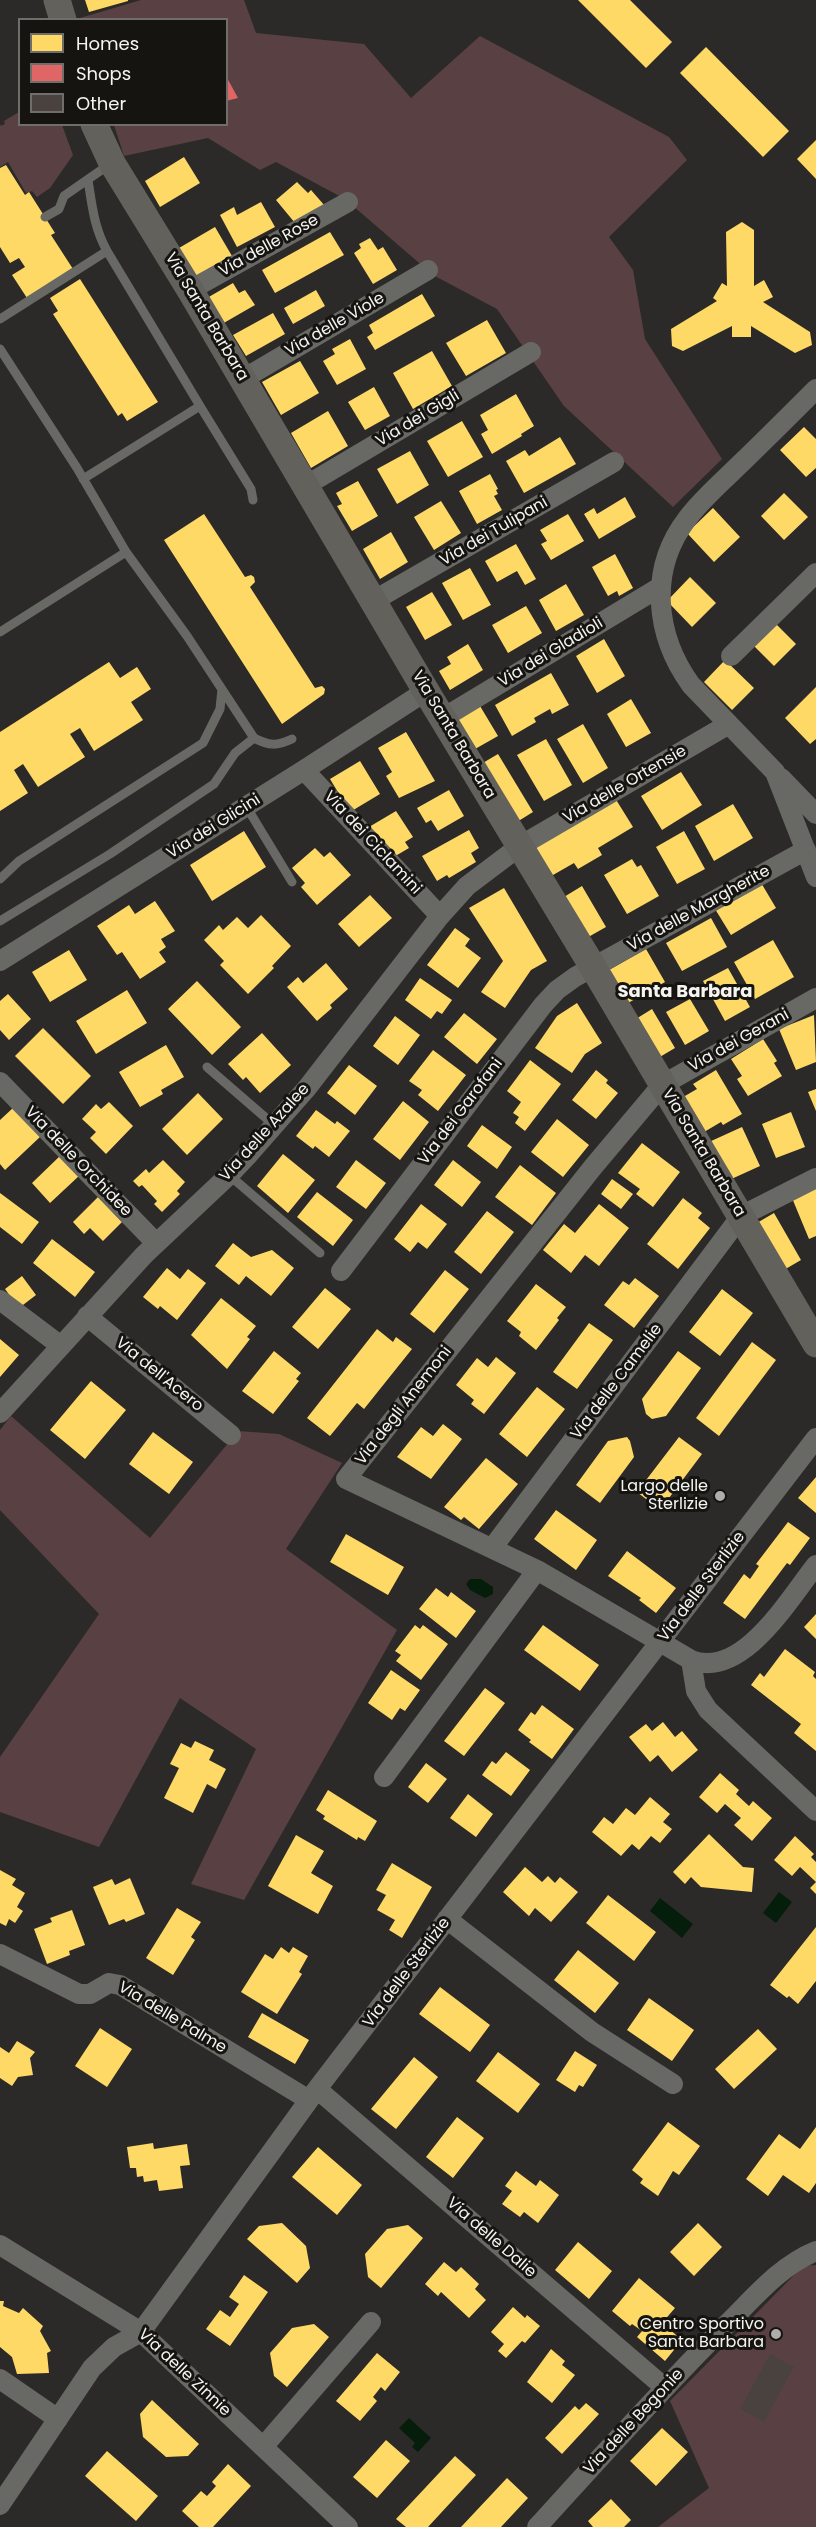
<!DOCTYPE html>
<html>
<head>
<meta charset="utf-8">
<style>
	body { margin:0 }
	#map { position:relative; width:816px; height:2527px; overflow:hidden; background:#2c2a28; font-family:Poppins,sans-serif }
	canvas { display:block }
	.legend { position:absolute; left:18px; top:18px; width:210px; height:108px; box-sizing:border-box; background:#151411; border:2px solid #6f6e6a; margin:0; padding:8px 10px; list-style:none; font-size:18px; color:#f6f4f0 }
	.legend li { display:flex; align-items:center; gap:12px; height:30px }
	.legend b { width:30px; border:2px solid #6f6e6a }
</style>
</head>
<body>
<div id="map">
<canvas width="816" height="2527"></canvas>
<ul class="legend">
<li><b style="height:16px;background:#ffd966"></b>Homes</li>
<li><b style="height:16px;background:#e06666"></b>Shops</li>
<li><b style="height:16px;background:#49423e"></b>Other</li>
</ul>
</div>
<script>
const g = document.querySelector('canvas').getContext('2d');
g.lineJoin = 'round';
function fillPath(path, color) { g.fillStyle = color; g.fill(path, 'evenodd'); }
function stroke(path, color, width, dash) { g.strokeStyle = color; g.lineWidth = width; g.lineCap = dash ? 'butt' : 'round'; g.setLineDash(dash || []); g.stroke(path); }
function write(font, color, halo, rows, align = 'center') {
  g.font = font + ' Poppins,sans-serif'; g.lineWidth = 6; g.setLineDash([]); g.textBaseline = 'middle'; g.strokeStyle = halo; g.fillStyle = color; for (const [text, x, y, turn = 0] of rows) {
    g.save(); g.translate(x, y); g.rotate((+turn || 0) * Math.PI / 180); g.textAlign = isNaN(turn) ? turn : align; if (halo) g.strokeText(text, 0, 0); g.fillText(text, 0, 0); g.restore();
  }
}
const green = new Path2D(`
	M141,0H244L256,33L364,44L411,98L480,36L669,137L687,160L609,237L633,270L645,339L722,459L673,507L564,406L497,309L433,275L345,199L276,162L260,170L208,138L124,156L114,125L226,124V20H81L80,18Z
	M19,112L20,124L62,125L73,155L50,188L37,197L32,191L26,193L8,162L0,167V124L1,126L5,124L4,121Z
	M11,1416L150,1538L238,1431L279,1434L342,1463L286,1549L397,1630L244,1900L191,1884L256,1749L180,1698L99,1847L0,1812V1757L99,1614L0,1510V1430Z
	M816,2265V2527H658L709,2488L670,2401L803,2266Z`);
const water = new Path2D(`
	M470,1579H481L493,1587V1594L485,1598L470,1590L466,1584Z
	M779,1892L792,1902L776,1923L763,1913Z
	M660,1898L693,1924L682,1938L650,1911Z
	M409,2418L431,2438L418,2452L412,2447L415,2443L399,2428Z`);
const homes = new Path2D(`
	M85,0H128V1L89,12Z
	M578,0H630L672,42L646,68Z
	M706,47L789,131L763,157L680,73Z
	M816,140V179L797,159Z
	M184,157L200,183L160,207L145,181Z
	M6,165L25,195L29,192L55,233L51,235L73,269L27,298L12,275L25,267L19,258L10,263L0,247V168Z
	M297,182L308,193L311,190L325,206L295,223L276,200Z
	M261,202L275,227L237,247L220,215L234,207L237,215Z
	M742,222L754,230V286L764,280L773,297L763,302L810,332L812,345L795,353L751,326V337H732V326L683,351L672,346L671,329L717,301L713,298L722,283L727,286L726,232Z
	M215,227L232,256L195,277L179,248Z
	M330,232L344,255L275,293L262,270Z
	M370,238L378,250L383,247L397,270L373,284L354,253L361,248L359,244Z
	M80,279L158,402L127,421L122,413L118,416L53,314L58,311L50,298Z
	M233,283L239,293L245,290L255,305L222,324L207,298Z
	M316,290L325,306L293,324L284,308Z
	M422,294L435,316L375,350L367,337L373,333L369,325Z
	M273,313L285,334L246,356L233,335Z
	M487,320L506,353L466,376L446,343Z
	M350,339L366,369L337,385L323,361L335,354L332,349Z
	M432,351L452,386L413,409L393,373Z
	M300,361L319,393L281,415L262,382Z
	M374,387L390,416L365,430L348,402Z
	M516,394L534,426L521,434L522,436L492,454L481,434L488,430L480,415Z
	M328,411L348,446L311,468L291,433Z
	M462,421L483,457L448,477L427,441Z
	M804,427L816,439V468L806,477L780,450Z
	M560,437L576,464L524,493L506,461L525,450L529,456Z
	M410,451L429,485L397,504L377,469Z
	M490,474L498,489L496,490L498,494L494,496L502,510L477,524L459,491Z
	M358,481L378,516L352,531L337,506L342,504L336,493Z
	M784,493L808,517L784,540L761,516Z
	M625,497L636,517L599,539L584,514L594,508L597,514Z
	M441,501L461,533L434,550L414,517Z
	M713,508L740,537L714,562L687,533Z
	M204,514L245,577L251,575L254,577L255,582L250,587L315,688L322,686L325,689L324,694L282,724L164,540Z
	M568,514L584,541L551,560L541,544L547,541L540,530Z
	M391,532L408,562L380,579L363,549Z
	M516,544L536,579L525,585L517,571L497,582L485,561Z
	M615,554L633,588L619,596L617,591L608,596L592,567Z
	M470,568L491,605L463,620L442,583Z
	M690,577L716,603L692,627L667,601Z
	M566,584L584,615L556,631L539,600Z
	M432,592L452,625L425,640L406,607Z
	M526,606L542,633L508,653L492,625Z
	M774,622L796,644L774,666L752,644Z
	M604,639L625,676L597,693L576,656Z
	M468,644L483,670L450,690L439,671L451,664L447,657Z
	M725,660L754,688L732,710L704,682Z
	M109,662L120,678L137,667L151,689L131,702L143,720L94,751L80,728L70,734L85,757L38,787L23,764L14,770L28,793L0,811V732Z
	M551,673L569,705L552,714L550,709L534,718L536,722L512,736L495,705Z
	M816,687V739L810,744L785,718Z
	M631,699L651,733L626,747L607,714Z
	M480,706L498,736L468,753L450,724Z
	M583,724L608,768L583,783L557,739Z
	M406,732L435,781L399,798L386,776L392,772L378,748Z
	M546,739L572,785L544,801L517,755Z
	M498,754L533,812L512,825L476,767Z
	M360,761L380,794L350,812L330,779Z
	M681,772L702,805L662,830L641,796Z
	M449,790L464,816L438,831L431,820L426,823L417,808Z
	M615,798L633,827L598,848L602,855L578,869L574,863L546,879L529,849Z
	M733,804L753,838L714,861L695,826Z
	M396,811L413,837L405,842L409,848L392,858L369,827Z
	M469,830L479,848L471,853L476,862L449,878L447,875L437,881L422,856Z
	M244,831L266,867L212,901L190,865Z
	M684,831L705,869L677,884L656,847Z
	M315,848L324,857L330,852L351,875L317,905L301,887L305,883L292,868Z
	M632,859L637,867L641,865L659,896L627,914L604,875Z
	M760,881L776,908L731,935L715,909Z
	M582,886L606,927L583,940L559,900Z
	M504,888L547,961L531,970L505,1008L481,992L503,961L469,908Z
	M370,895L392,918L359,947L338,924Z
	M155,901L175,931L161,939L166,947L159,952L166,962L140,979L122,952L117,955L97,926L129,905L135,914Z
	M261,915L291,946L272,966L274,968L248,994L220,965L224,961L204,940L219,925L223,930L237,917L248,928Z
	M711,918L727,947L682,971L666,943Z
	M455,928L470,939L465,946L481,958L458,988L427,965Z
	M773,940L794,977L755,999L734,962Z
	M646,949L665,982L621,1007L602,974Z
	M69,950L87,980L50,1002L32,972Z
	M326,963L348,989L330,1005L332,1008L317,1021L287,987L298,977L303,983Z
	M728,968L750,1007L725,1021L703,981Z
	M420,978L452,1000L442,1014L437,1011L431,1019L405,1000Z
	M197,981L241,1027L212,1055L168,1009Z
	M127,990L147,1023L96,1054L76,1021Z
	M8,994L31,1019L9,1040L0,1030V1001Z
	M690,999L709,1031L685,1045L666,1012Z
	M577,1003L602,1043L585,1054L572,1073L535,1048L557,1016Z
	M652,1009L675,1048L653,1061L631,1022Z
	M464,1013L497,1039L477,1064L444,1037Z
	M814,1015L816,1062L796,1070L779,1029Z
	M395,1016L420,1035L398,1065L373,1046Z
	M43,1028L91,1076L63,1104L15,1056Z
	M262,1033L291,1065L260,1093L246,1077L243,1080L228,1064Z
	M763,1039L777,1061L774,1063L782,1076L748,1096L737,1079L742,1076L731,1059Z
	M166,1045L184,1077L161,1090L163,1094L140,1107L119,1072Z
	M433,1050L466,1075L438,1111L418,1095L422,1090L409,1081Z
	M530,1060L561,1084L525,1131L515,1123L519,1117L513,1113L521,1102L507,1091Z
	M349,1065L377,1086L355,1115L327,1093Z
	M596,1070L608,1080L606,1083L618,1093L596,1119L572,1100Z
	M716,1070L742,1114L723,1125L721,1122L699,1135L678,1100L697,1089L693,1084Z
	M816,1089V1111L808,1092Z
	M198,1093L223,1119L187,1155L162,1129Z
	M403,1101L429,1122L400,1160L373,1139Z
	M109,1102L133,1126L106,1154L90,1138L96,1132L82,1119L96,1104L101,1109Z
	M14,1107L41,1136L5,1170L0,1164V1120Z
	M316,1110L335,1124L337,1121L350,1131L329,1157L315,1146L313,1149L296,1136Z
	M791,1112L805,1147L776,1158L762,1124Z
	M557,1119L589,1145L563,1177L531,1152Z
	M482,1125L512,1147L497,1169L467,1146Z
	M742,1127L760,1166L727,1181L709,1142Z
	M642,1143L680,1172L653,1207L636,1194L640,1189L618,1173Z
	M283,1154L315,1180L288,1213L257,1186Z
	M61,1155L80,1175L50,1203L32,1183Z
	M163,1160L185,1182L177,1191L180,1194L162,1212L154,1204L157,1201L142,1185L139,1187L133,1181L146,1169L149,1173Z
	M356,1160L386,1183L366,1209L336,1187Z
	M453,1160L481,1182L462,1207L434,1185Z
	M520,1165L556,1193L532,1225L495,1197Z
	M612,1179L633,1194L621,1209L601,1194Z
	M816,1188V1236L809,1239L792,1198Z
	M317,1192L353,1220L333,1246L297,1217Z
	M0,1193L39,1222L22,1244L0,1227Z
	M98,1197L122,1222L103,1241L90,1228L84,1234L73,1222Z
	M683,1198L702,1213L698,1218L710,1228L678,1269L647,1244Z
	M421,1204L447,1224L427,1249L418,1242L410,1252L394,1239Z
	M599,1204L629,1228L599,1266L585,1255L571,1273L543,1250L564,1224L575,1233Z
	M487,1211L514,1232L481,1274L454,1252Z
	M774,1213L801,1260L777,1274L750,1227Z
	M52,1239L95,1272L75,1297L33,1263Z
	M233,1243L251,1257L272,1250L294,1268L271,1296L246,1276L239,1285L215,1266Z
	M167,1268L180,1279L188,1269L206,1283L177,1320L160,1306L158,1309L143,1297Z
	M445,1270L469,1289L434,1333L410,1314Z
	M22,1276L36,1295L19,1308L5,1289Z
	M635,1278L659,1296L634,1328L604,1305L623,1281L629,1285Z
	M536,1284L566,1307L557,1318L559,1320L536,1350L519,1336L521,1332L507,1321Z
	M325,1288L351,1309L318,1349L292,1327Z
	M722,1289L753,1313L720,1356L689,1332Z
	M221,1298L256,1326L247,1337L250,1339L227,1369L191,1335Z
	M589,1323L613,1340L577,1389L553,1372Z
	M377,1329L393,1342L396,1337L412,1349L364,1409L357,1403L330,1436L307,1418Z
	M0,1339L19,1355L0,1377Z
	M752,1342L776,1360L719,1436L696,1418Z
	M274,1351L301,1373L296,1379L299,1381L273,1414L242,1391Z
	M678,1351L701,1368L666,1416L652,1419L646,1414L642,1399Z
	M496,1357L516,1373L484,1414L471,1404L474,1400L456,1385L477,1358L488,1367Z
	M91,1381L126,1410L85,1459L50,1430Z
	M537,1387L565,1409L527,1457L499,1434Z
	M443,1424L462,1439L431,1479L397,1457L421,1427L433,1436Z
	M153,1432L193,1462L169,1494L129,1464Z
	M627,1437L630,1441L634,1457L600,1503L576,1485L608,1441Z
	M679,1437L702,1454L660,1510L637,1492Z
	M486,1458L518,1484L479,1529L464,1517L461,1520L444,1507Z
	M816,1477V1513L798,1498Z
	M556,1510L597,1540L576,1570L534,1539Z
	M788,1522L810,1538L790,1565L787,1563L745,1619L723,1603L744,1574L750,1579L759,1566L756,1564Z
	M346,1534L404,1567L388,1595L330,1562Z
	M627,1551L676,1588L656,1613L639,1600L641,1598L608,1576Z
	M436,1588L448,1597L451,1592L476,1611L456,1638L419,1609Z
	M816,1614V1639L804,1627Z
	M415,1625L420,1629L423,1625L448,1644L421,1680L396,1661L401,1655L395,1651Z
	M543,1625L599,1665L580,1691L524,1650Z
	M785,1649L815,1672L813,1676L816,1679V1751L794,1733L801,1724L751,1685L760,1673L764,1677Z
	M391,1670L420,1690L405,1711L400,1708L392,1720L368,1703Z
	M485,1688L505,1703L464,1756L444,1741Z
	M542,1705L574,1729L552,1759L529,1742L531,1740L518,1730L531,1712L535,1715Z
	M663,1722L675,1737L682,1731L698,1750L672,1772L658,1755L650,1762L629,1737L646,1724L652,1731Z
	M195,1741L214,1750L209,1760L226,1769L216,1789L207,1784L193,1813L164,1798L179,1768L170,1764L181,1743L191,1748Z
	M506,1752L530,1770L511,1796L482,1775L492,1761L496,1764Z
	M426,1763L447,1779L428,1803L408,1787Z
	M720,1773L739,1790L736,1794L749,1806L753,1801L772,1818L752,1841L734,1825L741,1818L725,1804L717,1813L699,1797Z
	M328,1790L377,1821L365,1841L358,1837L357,1840L323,1819L325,1816L316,1810Z
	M468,1794L493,1814L476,1837L450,1818Z
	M650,1797L670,1814L663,1822L672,1829L660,1843L651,1836L639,1850L632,1844L621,1856L592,1832L604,1817L613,1824L626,1808L635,1815Z
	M709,1834L743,1867L754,1868L752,1892L701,1887L691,1877L685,1884L673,1872Z
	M296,1835L324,1851L311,1873L333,1886L318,1914L268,1886Z
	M795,1836L814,1854L811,1857L816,1862V1894L810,1888L816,1882L800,1867L792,1876L774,1860Z
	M392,1863L432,1887L402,1938L389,1930L395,1920L377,1910L386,1895L376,1890Z
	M525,1867L542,1882L548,1876L555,1883L560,1877L578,1892L551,1922L535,1908L529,1916L503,1892Z
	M0,1870L16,1879L12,1885L25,1893L17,1907L23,1911L15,1923L9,1919L6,1926L0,1923Z
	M130,1878L145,1914L126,1922L124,1919L109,1925L93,1887L112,1879L115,1885Z
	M608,1895L656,1932L634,1961L586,1923Z
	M177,1908L201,1922L191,1937L195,1940L173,1975L146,1958Z
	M72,1910L85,1945L69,1951L70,1955L47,1964L34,1929L52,1922L50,1918Z
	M816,1927V1981L798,2004L789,1996L787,1998L770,1985Z
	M281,1947L289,1953L293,1947L308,1956L299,1972L302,1974L277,2014L241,1992L265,1954L273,1959Z
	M578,1950L619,1983L595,2013L554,1980Z
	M440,1987L490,2025L470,2052L419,2014Z
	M649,1998L694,2030L672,2061L627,2030Z
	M262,2013L309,2040L295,2064L248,2037Z
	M100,2028L132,2049L107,2087L75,2066Z
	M758,2029L777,2049L734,2089L715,2069Z
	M17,2041L35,2052L30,2058L33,2075L18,2077L12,2086L0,2078V2047L9,2053Z
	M575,2051L597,2065L583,2087L579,2085L575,2092L556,2080Z
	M498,2052L540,2084L518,2113L476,2081Z
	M414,2057L438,2077L396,2129L371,2109Z
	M457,2117L484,2138L453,2178L426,2157Z
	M668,2122L700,2146L679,2175L673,2171L658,2196L640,2183L643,2179L632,2170Z
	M816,2127V2183L809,2193L783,2175L768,2196L746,2179L779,2134L800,2149Z
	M153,2143L154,2149L187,2144L190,2165L180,2166L183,2188L159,2191L157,2180L144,2182L143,2176L137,2177L136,2168H130L127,2147Z
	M318,2147L362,2185L337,2215L292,2177Z
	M516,2171L536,2186L540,2180L559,2195L538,2223L524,2212L520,2217L502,2204L512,2191L505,2186Z
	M282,2223L306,2246L310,2268L297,2283L247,2239L259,2226Z
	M698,2223L722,2247L694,2276L670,2252Z
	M408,2225L423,2238L381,2288L368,2277L365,2254L387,2229Z
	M578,2242L612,2271L589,2299L555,2270Z
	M444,2262L456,2272L461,2267L479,2284L475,2289L486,2300L469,2318L441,2292L438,2296L425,2284Z
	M244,2275L268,2292L230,2346L206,2329L220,2310L230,2317L239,2304L229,2297Z
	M639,2278L675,2308L662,2323L682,2340L665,2361L637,2337L642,2331L632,2324L630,2326L612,2311Z
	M0,2301H4L3,2306L19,2313L23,2308L43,2326L40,2331L51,2351L47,2353L49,2373L17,2374L12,2357L0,2347Z
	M513,2307L525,2318L527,2315L540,2326L525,2343L522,2341L506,2358L498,2351L504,2344L491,2332Z
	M314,2324L329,2337L287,2387L274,2376L270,2353L292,2328Z
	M551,2349L565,2361L562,2365L575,2375L552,2403L527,2382Z
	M377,2353L400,2372L385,2391L381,2387L373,2397L377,2401L360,2421L336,2401Z
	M152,2400L199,2444L188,2456L166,2457L143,2437L140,2414Z
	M586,2403L599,2414L562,2454L545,2438L575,2406L579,2410Z
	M662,2428L688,2452L656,2486L630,2461Z
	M386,2440L410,2461L377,2498L353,2477Z
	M107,2451L158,2496L136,2521L85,2476Z
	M455,2456L476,2475L428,2527H406L396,2519Z
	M228,2464L251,2486L213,2527H199L182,2511L201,2491L207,2496L216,2486L212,2482Z
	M507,2478L528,2498L501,2527H461Z
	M611,2499L631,2520L624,2527H593L588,2521Z`);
const shops = new Path2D(`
	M226,76L238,98L226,101Z`);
const building = new Path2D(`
	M770,2354L794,2367L764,2422L740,2409Z`);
const lane = new Path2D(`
	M45,217L59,209L64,196L110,164
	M0,319L107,251C94,228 92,205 88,180
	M0,349L77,468L126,552L0,632
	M200,406L251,489L253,500
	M83,479L200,406L107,251
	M126,552L187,636L254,738C269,746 277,746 292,739
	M246,806L292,882
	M0,879L19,861L203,743L220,709L222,689
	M0,921L110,854L214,784L235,753L254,738
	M207,1067L274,1125
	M229,1175L320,1253`);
const street = new Path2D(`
	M190,290L348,202
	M243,379L428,270
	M816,389C790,415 764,441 738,466C721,483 701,500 687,519C648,570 655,635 691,685L775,772L816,877
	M305,486L531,352
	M373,601L614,462
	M731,656L816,573
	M443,718L660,587
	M304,770L440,916
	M781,778L816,814
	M0,961L304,770L426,691
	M816,998L662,1085L593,1167L346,1479L537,1570L691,1660C742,1680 789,1599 816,1565
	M0,1082L156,1243
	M341,1271L543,1005L557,990L575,977L806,850
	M0,1300L61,1346
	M87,1316L231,1435
	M0,1413L144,1255L229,1175L249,1154L307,1088L440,916L467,886L520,846L729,724
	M493,1547L741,1216L816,1178
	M691,1660L696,1691L708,1710L816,1811
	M384,1777L537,1570
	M447,1919L592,2032L673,2084
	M0,1954L79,1994H90L109,1983L120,1985L309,2100
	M317,2089L664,2387
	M0,2245L141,2332L348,2527
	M0,2379L58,2419
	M263,2447L371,2322
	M0,2505L92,2368L114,2347L141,2332L317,2089L816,1438
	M537,2527C599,2459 660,2391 725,2326C753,2299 779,2266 816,2251`);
const secondary = new Path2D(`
	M57,0L63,20
	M94,124L112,163L190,290L426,691L593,967L816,1344`);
const markers = [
	[720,1496,6,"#afadaa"],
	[776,2334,6,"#afadaa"]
];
const streetNames = [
	["Via delle Rose",269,246,-29],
	["Via Santa Barbara",206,317,59],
	["Via delle Viole",335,325,-30],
	["Via dei Gigli",418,419,-31],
	["Via dei Tulipani",494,532,-30],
	["Via dei Gladioli",551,653,-31],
	["Via Santa Barbara",453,735,59],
	["Via delle Ortensie",625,785,-30],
	["Via dei Glicini",214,827,-32],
	["Via dei Ciclamini",372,843,47],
	["Via delle Margherite",699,909,-29],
	["Via dei Gerani",739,1041,-29],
	["Via dei Garofani",461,1112,-53],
	["Via delle Azalee",265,1133,-48],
	["Via Santa Barbara",703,1153,59],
	["Via delle Orchidee",78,1162,46],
	["Via dell'Acero",159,1375,39],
	["Via delle Camelie",617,1382,-53],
	["Via degli Anemoni",404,1406,-52],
	["Via delle Sterlizie",702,1587,-53],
	["Via delle Sterlizie",407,1973,-53],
	["Via delle Palme",172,2018,31],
	["Via delle Dalie",491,2238,41],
	["Via delle Zinnie",184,2373,43],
	["Via delle Begonie",634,2422,-47]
];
const poiNames = [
	["Largo delle",708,1487],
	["Sterlizie",708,1505],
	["Centro Sportivo",764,2325],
	["Santa Barbara",764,2343]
];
const neighbourhoodNames = [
	["Santa Barbara",685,992]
];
fillPath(green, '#594143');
fillPath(water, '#051d0b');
fillPath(homes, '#ffd966');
fillPath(shops, '#e06666');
fillPath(building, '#49423e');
stroke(lane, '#686964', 9);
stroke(street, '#686964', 20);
stroke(secondary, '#62615c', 27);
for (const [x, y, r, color] of markers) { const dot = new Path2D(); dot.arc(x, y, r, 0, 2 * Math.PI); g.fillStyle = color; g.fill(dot); stroke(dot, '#151411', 2); }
write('16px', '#f6f4f0', '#151411', streetNames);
write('16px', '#f6f4f0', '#151411', poiNames, 'right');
write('bold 18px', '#f6f4f0', '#151411', neighbourhoodNames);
</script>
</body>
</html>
